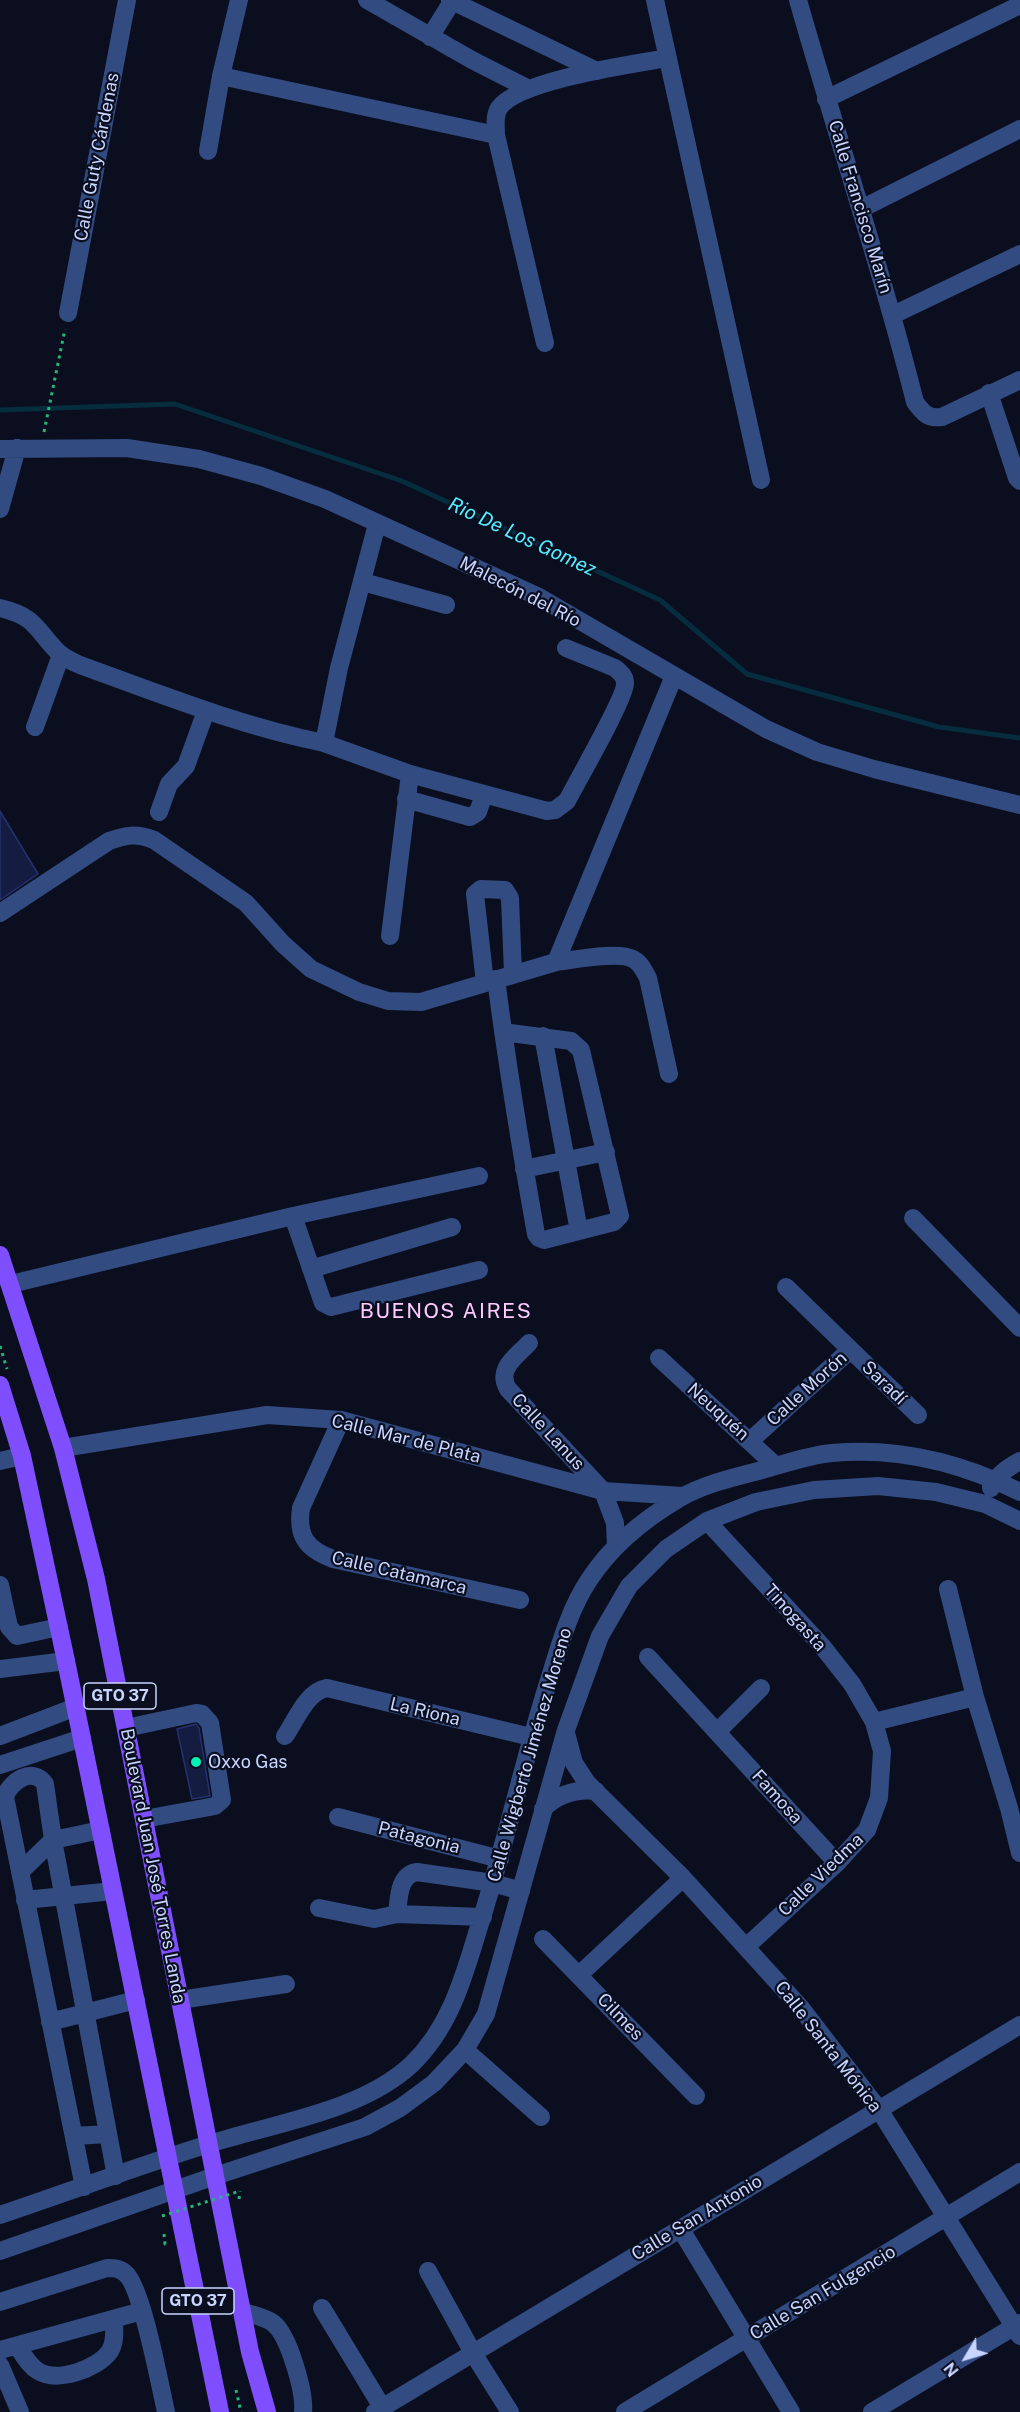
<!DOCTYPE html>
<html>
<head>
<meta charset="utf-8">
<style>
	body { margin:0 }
	#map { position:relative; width:1020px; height:2412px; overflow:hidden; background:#0a0e1f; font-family:"Public Sans",sans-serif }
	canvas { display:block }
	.north { position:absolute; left:936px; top:2328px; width:60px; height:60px; -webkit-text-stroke:4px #0a0e1f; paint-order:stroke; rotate:232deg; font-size:16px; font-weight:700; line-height:24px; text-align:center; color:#c8d5ff }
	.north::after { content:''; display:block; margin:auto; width:21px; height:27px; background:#c8d5ff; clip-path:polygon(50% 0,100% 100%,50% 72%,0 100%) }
</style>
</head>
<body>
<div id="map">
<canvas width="1020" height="2412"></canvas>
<div class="north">N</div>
</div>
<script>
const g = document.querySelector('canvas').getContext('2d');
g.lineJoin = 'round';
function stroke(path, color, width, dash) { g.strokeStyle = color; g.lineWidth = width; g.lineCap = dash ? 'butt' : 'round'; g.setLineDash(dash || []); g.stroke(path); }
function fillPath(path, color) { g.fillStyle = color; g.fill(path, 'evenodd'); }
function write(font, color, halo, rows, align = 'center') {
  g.font = font + ' "Public Sans",sans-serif'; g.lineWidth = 4.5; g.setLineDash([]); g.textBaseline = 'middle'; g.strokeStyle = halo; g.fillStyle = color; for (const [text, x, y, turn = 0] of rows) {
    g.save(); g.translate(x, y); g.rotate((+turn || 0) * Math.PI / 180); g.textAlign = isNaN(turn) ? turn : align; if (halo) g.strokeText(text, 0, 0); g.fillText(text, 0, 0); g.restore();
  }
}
const stream = new Path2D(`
	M0,410L175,404L402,481L660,600L747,674L939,727L1020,738`);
const building = new Path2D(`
	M0,811L38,874L0,900Z
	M196,1724L199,1728L210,1796L192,1799L177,1729Z`);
const path = new Path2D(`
	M44,432L65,329
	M0,1346L7,1369
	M239,2199L240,2191
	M164,2234L165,2244L169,2243
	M236,2390L241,2412`);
const minor = new Path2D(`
	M367,0L472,60L529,89
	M450,0L597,71
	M655,0L761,480
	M798,0C836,134 881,267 915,402C923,413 928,419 942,417L1020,380
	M430,37L453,0
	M221,76L496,135
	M826,99L1020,5
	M208,151L221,76L239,0
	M861,209L1020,129
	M68,313L127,0
	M893,315L1020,254
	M545,343L496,135C496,126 494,116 499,108C518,80 634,64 668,58
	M989,393L1017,478L1020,481
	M0,449L127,448L199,459L261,476L325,499L539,597L766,729L817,752L874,769L1020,805
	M0,509L17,448
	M363,582L446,605
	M0,608C37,617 35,629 59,653C65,658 73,662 80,665C160,694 240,726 324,743L339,668L377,524
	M35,727L61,655
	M324,743L410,774
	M406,799L470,817L478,812L484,794
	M159,812L169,784L186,766L206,711
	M0,913L109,841C126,835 136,833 154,840L246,903L283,944L311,969L359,992L388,1001L421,1002L556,962L674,676
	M390,936L410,774L547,811L555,810L567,801C576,783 626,697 625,683C625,676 620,672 615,668L566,648
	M556,962C574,960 618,951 633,959C641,963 644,971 648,978L669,1074
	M496,979C507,1064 521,1150 536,1234L539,1238L544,1240L614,1222L620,1216L581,1050L571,1041L503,1032
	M485,983L475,894L481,889L505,890L510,898L513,974
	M543,1036L579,1231
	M524,1169L606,1152
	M293,1216L323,1303L331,1307L479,1270
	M913,1218L1020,1328
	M311,1269L452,1227
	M11,1284L293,1216L479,1176
	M786,1287L918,1415
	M529,1343C516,1357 496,1369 508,1389L603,1491L615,1523L616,1547
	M659,1358L776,1466
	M341,1420L301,1508C297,1536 306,1549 333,1559L520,1600
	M750,1441L850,1350
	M63,1448L267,1415L341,1420L603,1491L683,1496
	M0,1461L22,1456
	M991,1488C997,1475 1007,1468 1020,1461
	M707,1521L822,1646L852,1684L874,1722L882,1751L879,1798L867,1830L837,1863L746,1947
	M0,1585L9,1627L17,1636L59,1627
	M948,1589L975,1697L1009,1808L1020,1853
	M648,1657L837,1863
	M0,1669L66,1661
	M874,1722L975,1697
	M126,1728L196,1713L202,1714L210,1723L222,1800L215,1806L144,1819
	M717,1732L761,1688
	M566,1733L574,1763L587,1783L683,1878L801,2008L880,2111L1020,2336
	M0,1736L76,1707
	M285,1736C296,1720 307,1691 327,1688L531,1737
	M0,1765L82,1738
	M543,1809C558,1794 575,1789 596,1791
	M338,1817L500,1859
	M20,1872L53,1840L101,1830
	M25,1900L113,1891
	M319,1908L374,1919L397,1914
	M483,1917L397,1914C399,1899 398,1875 417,1872L493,1883L521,1891
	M543,1939L696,2096
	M579,1975L683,1878
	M180,2000L286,1984
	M50,2022L136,2000
	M465,2050L541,2117
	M74,2136L108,2134
	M84,2187L5,1797C10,1781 33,1766 45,1784L53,1840L116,2176
	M0,2215C71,2191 141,2165 212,2143C276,2123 362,2111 412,2064C450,2027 463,1979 478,1930C505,1847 523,1762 549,1680C560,1645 569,1610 589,1580C611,1546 646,1518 680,1498C704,1484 735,1477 762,1470C784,1464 809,1455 832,1453C897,1447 962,1463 1020,1492
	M680,2228L791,2412
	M0,2251L215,2176L365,2127L400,2108L434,2083L465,2050L486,2014L566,1730L600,1636L629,1586L666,1549L707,1521L756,1502L814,1490L878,1486L936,1492L985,1504L1020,1521
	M428,2271L473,2353L510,2412
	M0,2302L107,2268C114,2268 119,2268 125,2273C142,2286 160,2386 166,2412
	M322,2308L385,2412
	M242,2311C252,2315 265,2317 273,2323C289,2335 305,2393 303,2412
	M17,2346C23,2354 29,2366 38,2371C57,2383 98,2369 110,2351C116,2341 114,2329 114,2319
	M0,2350L142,2311
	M0,2365L20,2412
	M375,2412L1020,2025
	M625,2412L1020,2172
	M872,2412L1020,2323`);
const major = new Path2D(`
	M0,1255L63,1448L96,1579L250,2352L267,2412
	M0,1385L22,1456L66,1661L220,2412`);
const pathBridge = new Path2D(`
	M162,2216L240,2191`);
const markers = [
	[196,1762,6,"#00f3b5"]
];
const shields = [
	[120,1696,72],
	[198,2301,72]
];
const shieldNames = [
	["GTO 37",120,1696],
	["GTO 37",198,2301]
];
const streetNames = [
	["Calle Guty Cárdenas",97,157,-79],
	["Calle Francisco Marín",860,207,73],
	["Malecón del Río",520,592,27],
	["Saradí",884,1383,44],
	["Calle Morón",807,1389,-42],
	["Neuquén",718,1412,42],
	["Calle Lanus",548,1432,47],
	["Calle Mar de Plata",406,1439,14],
	["Calle Catamarca",399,1573,13],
	["Tinogasta",795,1618,48],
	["La Riona",425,1712,13],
	["Calle Wigberto Jiménez Moreno",530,1755,-74],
	["Famosa",777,1797,48],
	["Patagonia",419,1838,14],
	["Boulevard Juan José Torres Landa",153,1866,79],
	["Calle Viedma",821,1875,-44],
	["Cilmes",620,2017,46],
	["Calle Santa Mónica",828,2047,52],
	["Calle San Antonio",697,2218,-31],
	["Calle San Fulgencio",823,2293,-31]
];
const poiNames = [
	["Oxxo Gas",208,1762]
];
const waterNames = [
	["Rio De Los Gomez",522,537,25]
];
const quarterNames = [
	["BUENOS AIRES",446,1312]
];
stroke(stream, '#052d3d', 5);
fillPath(building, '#151c41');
stroke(building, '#25316f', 1.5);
stroke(path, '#24b77a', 3, [3, 4.5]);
stroke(minor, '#324b81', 18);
stroke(major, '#7f4fff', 18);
stroke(pathBridge, '#24b77a', 3, [3, 4.5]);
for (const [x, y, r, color] of markers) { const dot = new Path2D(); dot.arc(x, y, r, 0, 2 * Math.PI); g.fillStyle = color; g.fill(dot); stroke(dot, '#0a0e1f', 2); }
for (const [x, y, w] of shields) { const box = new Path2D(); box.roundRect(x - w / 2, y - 13, w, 26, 4.5); g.fillStyle = '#0a0e1f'; g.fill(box); stroke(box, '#c8d5ff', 1.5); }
write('bold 16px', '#c8d5ff', null, shieldNames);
write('18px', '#c8d5ff', '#0a0e1f', streetNames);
write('18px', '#c8d5ff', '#0a0e1f', poiNames, 'left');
write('italic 20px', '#56ecff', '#0a0e1f', waterNames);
g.letterSpacing = '1.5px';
write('21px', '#ffcafe', '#0a0e1f', quarterNames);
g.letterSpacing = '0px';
</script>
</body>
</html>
